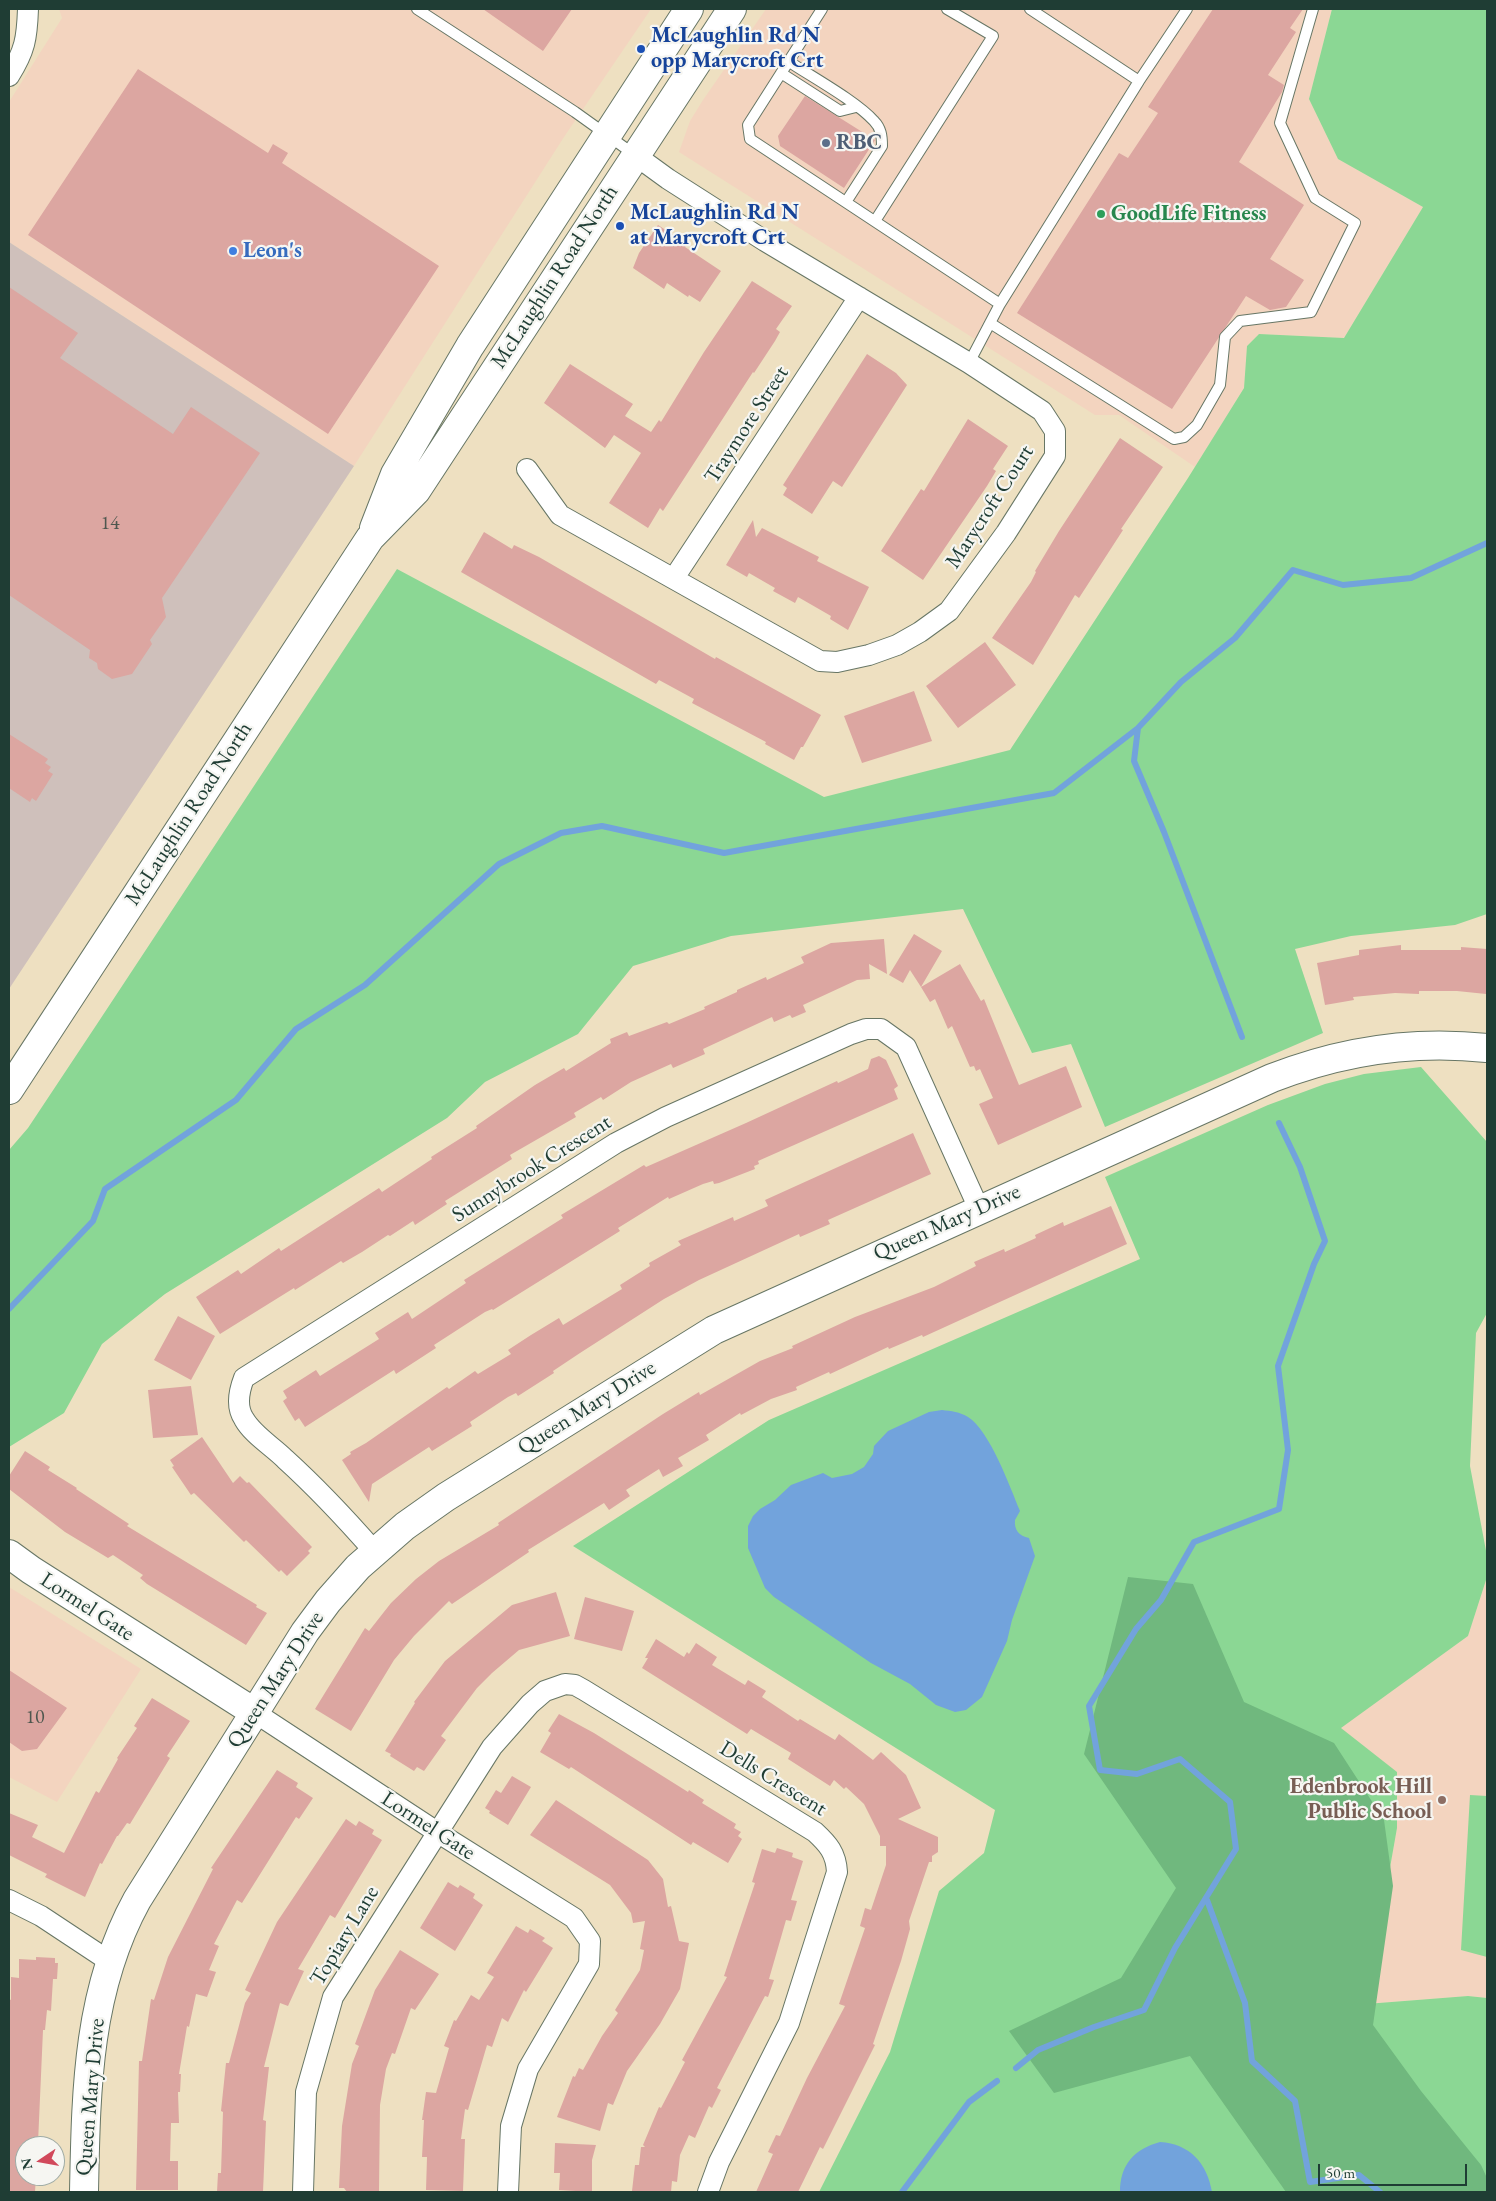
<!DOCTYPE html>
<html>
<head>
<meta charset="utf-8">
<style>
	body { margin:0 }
	#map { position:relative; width:1496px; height:2201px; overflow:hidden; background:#eee0c1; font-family:"EB Garamond",serif }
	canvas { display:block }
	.frame { position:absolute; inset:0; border:10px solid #1f3d34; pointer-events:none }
	.north { position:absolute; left:15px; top:2136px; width:50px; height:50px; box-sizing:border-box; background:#f6f6f2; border:1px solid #a0aca6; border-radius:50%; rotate:258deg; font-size:14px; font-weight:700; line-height:20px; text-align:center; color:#1f3d34 }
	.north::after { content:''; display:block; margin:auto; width:18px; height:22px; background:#d1495b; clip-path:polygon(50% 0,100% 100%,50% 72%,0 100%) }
	.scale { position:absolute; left:1318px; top:2164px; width:149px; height:22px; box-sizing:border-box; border:2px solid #1f3d34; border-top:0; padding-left:6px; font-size:15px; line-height:18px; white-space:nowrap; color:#1f3d34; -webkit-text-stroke:4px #f6f6f2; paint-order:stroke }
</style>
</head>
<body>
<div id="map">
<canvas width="1496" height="2201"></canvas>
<div class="frame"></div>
<div class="north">N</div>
<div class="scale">50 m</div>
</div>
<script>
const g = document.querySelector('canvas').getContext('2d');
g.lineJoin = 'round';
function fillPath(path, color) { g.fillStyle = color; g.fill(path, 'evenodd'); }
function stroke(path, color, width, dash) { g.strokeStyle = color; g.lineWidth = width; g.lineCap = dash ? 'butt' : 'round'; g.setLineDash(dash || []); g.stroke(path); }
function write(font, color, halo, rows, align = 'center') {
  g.font = font + ' "EB Garamond",serif'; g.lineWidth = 4.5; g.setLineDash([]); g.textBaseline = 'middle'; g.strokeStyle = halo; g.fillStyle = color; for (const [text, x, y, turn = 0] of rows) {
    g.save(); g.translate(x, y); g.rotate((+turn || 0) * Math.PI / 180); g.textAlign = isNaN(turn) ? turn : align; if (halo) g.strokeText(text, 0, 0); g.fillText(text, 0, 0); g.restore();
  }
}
const built = new Path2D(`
	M59,9H651L564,137L354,466L9,242V102L62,18Z
	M766,9H1332L1309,99L1338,159L1423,207L1344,338L1259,334L1247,346L1244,388L1195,467L1119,415H1095L679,152L690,121L703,100Z
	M1487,1577V1998L1468,1996L1366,2004L1397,1828V1773L1340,1728L1468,1636Z
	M9,1587L141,1669L57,1802L9,1777Z`);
const industrial = new Path2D(`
	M9,242L354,466L9,989Z`);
const green = new Path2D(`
	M1332,9H1487V914L1455,925L1351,936L1295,949L1323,1033L1105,1127L1071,1044L1032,1053L963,909L731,936L633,966L578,1034L485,1082L447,1118L165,1294L102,1344L64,1413L9,1447V1150L28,1128L99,1021L397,569L824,797L1010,750L1188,478L1244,388L1247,346L1259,334L1344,338L1423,207L1338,159L1309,99Z
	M1421,1067L1487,1142V1313L1476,1333L1470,1466L1487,1556V1577L1468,1636L1341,1728L1397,1772V1828L1366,2004L1468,1996L1487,1998V2192H819L890,2052L939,1891L984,1853L995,1810L573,1546L769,1420L1140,1259L1105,1177L1268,1105L1325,1084L1364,1074Z
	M1470,1795L1487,1796V1957L1461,1950Z`);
const forest = new Path2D(`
	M1128,1577L1193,1584L1244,1702L1334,1743L1384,1820L1393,1886L1373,2025L1421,2091L1481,2165L1487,2178V2192H1286L1190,2056L1054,2093L1009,2031L1121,1978L1176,1888L1084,1754Z`);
const water = new Path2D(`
	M942,1410C951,1411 960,1412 968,1417C990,1431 1010,1487 1020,1511L1015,1520C1014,1530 1019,1536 1029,1538L1035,1556L1012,1620L1007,1641L982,1697L966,1710L955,1712L936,1705L910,1684L871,1663L774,1597L765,1588L748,1548V1526L753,1516L760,1509L775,1500L791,1485L823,1473L832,1478L852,1474L864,1467L873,1454L874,1446L888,1431L929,1412Z
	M1160,2142C1190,2144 1207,2163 1212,2192H1120C1120,2165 1134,2149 1160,2142Z`);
const stream = new Path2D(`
	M1242,1037L1164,832L1134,761L1138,728L1181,682L1235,638L1293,570L1343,585L1411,578L1487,543
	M9,1309L93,1221L105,1189L236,1100L296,1029L365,985L499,864L561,833L602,826L724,853L1054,793L1138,728
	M1207,1900L1245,2003L1252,2061L1295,2101L1310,2182L1359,2175L1380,2192
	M1016,2068L1038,2050L1094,2027L1144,2010L1175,1948L1236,1849L1230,1802L1180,1759L1137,1774L1100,1770L1089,1706L1136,1629L1161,1600L1194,1542L1279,1509L1288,1450L1278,1366L1314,1264L1325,1241L1300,1167L1279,1123
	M902,2192L969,2102L997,2081`);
const building = new Path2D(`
	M483,9H572L543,51Z
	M1213,9H1303L1290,28L1296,32L1268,75L1284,85L1282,92L1239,162L1304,205L1270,259L1304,280L1286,307L1270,310L1246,296L1172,409L1017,313L1119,153L1128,158L1158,113L1148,107Z
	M138,69L268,153L273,144L288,153L282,163L439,266L328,434L28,235Z
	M805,96L875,140L844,188L780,146L778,136Z
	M658,225L687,244L685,247L721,271L700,302L689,295L688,297L667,283L664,289L633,268L639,253Z
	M752,281L792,306L776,329L780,332L775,341L754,373L753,372L663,511L660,508L648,528L609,503L641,453L614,435L605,448L544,403L570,364L633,404L625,416L651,432L659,420L661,422L704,352Z
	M9,287L78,333L60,358L173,434L191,407L260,453L162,598L166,617L150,640L152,644L132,674L112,679L98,669L97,663L89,658L90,650L9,595Z
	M867,354L896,373L907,385L842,487L833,481L812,514L783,495L787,488L783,485Z
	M968,419L1008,446L993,469L996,471L987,486L923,580L881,551L921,489L924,491Z
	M1120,438L1163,467L1121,529L1123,530L1079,598L1075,595L1033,665L992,638L1031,582L1036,572L1035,571L1059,531Z
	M753,520L756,537L762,528L819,557L817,561L869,587L848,630L830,619L831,616L798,597L795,603L773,591L775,588L749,573L747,577L726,565Z
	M484,532L512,549L514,545L539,557L715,659L716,657L821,715L803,747H801L794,760L765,744L766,742L692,703L694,699L659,680L656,684L461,572Z
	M985,642L1016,685L958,728L926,686Z
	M914,691L932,741L862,763L844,716Z
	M9,734L48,759L45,763L51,767L48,771L53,774L36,801L32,798L30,802L9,788Z
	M914,934L942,951L921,987L910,970L903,983L889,975Z
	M884,939L887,974L869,964L870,979L857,980L803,1005L806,1012L792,1018L790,1015L774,1022L772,1017L703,1049L705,1054L673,1068L671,1064L631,1082L603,1100L601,1097L574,1113L576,1117L510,1155L512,1159L445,1201L447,1204L415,1225L413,1221L390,1236L388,1235L362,1252L343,1263L341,1261L295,1290L294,1288L220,1334L196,1297L238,1270L241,1274L279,1248L281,1251L379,1188L382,1192L432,1159L431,1157L477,1128L476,1126L535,1085L564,1068L566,1071L611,1043L610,1039L627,1032L629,1036L667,1022L669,1024L705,1009L704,1007L737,992V990L766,977L767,980L804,963L801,957L831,943Z
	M1401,945V950H1461V947L1487,949L1486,994L1457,991H1419V994L1395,993L1353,997L1354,1000L1325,1005L1317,963L1359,955V950Z
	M960,964L981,1001L984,999L1019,1085L1066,1066L1082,1107L998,1145L979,1104L993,1098L980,1069L976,1071L974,1066L970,1067L952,1026L948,1029L935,999L930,1002L921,987Z
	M879,1056L886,1060L898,1086L894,1089L898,1099L758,1161L759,1164L754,1166L755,1169L719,1183L714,1184L713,1181L703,1184L669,1199L668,1197L618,1228L620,1231L493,1310L492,1309L485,1312L434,1345L436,1348L396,1374L394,1370L305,1427L299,1418L295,1421L283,1401L287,1398L283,1391L316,1370L320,1376L379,1339L375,1333L408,1312L412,1319L466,1283L464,1280L563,1218L561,1215L644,1165L646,1167L746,1123L837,1081L838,1083L868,1069L871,1059Z
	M913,1133L931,1174L828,1220L830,1224L800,1237L799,1234L699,1280L664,1299L580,1353L553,1371L554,1373L518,1396L516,1393L508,1397L470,1422L472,1426L432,1451L429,1447L372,1484L369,1502L342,1460L351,1454L350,1452L366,1443L447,1387L449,1389L475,1371L478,1374L511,1354L508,1350L531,1335L559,1318L563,1325L622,1289L620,1285L650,1266L649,1263L681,1245L678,1241L733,1217L734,1221L768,1206L765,1200Z
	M1111,1206L1127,1244L923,1337L922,1335L889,1349L888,1347L830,1374L829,1372L796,1387L797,1390L771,1399L741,1415L740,1413L706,1435L709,1440L678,1458L683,1466L663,1477L659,1469L626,1490L630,1496L609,1510L604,1503L528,1550L529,1552L452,1604L449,1601L414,1636L394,1660L351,1731L315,1709L365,1628L369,1631L391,1603L416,1579L439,1561L499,1525L498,1523L663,1414L699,1392L700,1395L760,1361L793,1348L792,1346L855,1317L934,1287L976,1266L974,1262L1004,1249L1005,1252L1036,1238L1035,1235L1063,1222L1064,1226Z
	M178,1316L215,1336L191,1380L154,1360Z
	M191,1386L198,1435L153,1438L148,1390Z
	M202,1437L233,1483L240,1476L247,1483L249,1482L312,1547L308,1551L310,1553L287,1576L281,1570L279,1572L246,1540L244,1542L194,1493L191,1495L172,1467L174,1466L170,1460Z
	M25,1451L50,1467L48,1470L77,1488L76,1489L129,1524L127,1526L257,1605L256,1607L267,1613L246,1645L147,1584L140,1578L143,1575L113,1555L108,1558L65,1532L9,1489V1476Z
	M556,1592L570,1636L519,1650L492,1673L477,1688L441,1736L446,1740L424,1771L417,1767L414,1771L390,1756L391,1754L385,1751L415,1703L414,1702L445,1661L512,1605Z
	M585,1597L634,1611L622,1651L574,1639Z
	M656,1639L684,1657L687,1652L689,1654L696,1643L717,1657L712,1665L745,1685L748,1680L766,1691L762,1697L798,1721L800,1719L835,1740L839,1734L873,1760L881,1752L906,1775L921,1808L898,1819L938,1837V1852L932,1856V1862H929L909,1921L910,1929L901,1961L873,2044L875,2045L823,2149L820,2147L798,2192H756L773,2154L768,2152L776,2135L780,2136L807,2078L845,2006L839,2004L865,1928L860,1926L865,1908L871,1910L886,1865V1846H880V1836L864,1804L846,1787L844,1789L834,1780L830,1786L788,1759L791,1753L751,1729L747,1734L642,1668L648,1658H645Z
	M9,1670L67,1708L37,1749L22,1751L9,1742Z
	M152,1698L190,1721L167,1756L170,1758L130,1824L127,1823L118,1836H117L102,1864L100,1863L85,1897L45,1877L47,1874L9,1855V1813L38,1825L32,1837L64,1853L96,1791L99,1793L118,1759L117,1758L137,1728L134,1726Z
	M559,1714L594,1733L688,1792L689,1790L704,1800L702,1803L736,1824L734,1828L741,1832L738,1836L742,1839L728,1863L693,1842L691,1845L571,1767L569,1769L540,1752L551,1733L548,1731Z
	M277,1770L298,1783L296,1787L313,1798L299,1819L296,1817L242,1903L237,1900L214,1944L219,1946L209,1970L216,1972L207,1997L196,1994L189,2027L187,2026L179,2074H181L180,2092H178L179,2123H171L170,2161H178V2190H136L139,2061H142L151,1999L154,2000L168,1957L213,1869L211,1868Z
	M512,1776L531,1787L508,1825L489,1813L490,1811L485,1808L496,1790L501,1793Z
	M556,1800L648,1860L663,1879L668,1907L671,1906L679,1941L689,1943L680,1989L660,2024L627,2071L613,2105L608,2103L600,2131L557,2117L573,2076L575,2077L579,2068L583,2070L602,2036L618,2013L615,2010L640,1970L644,1950L640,1949L645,1921L633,1923L631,1913L610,1885L530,1835Z
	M346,1819L356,1826L359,1821L374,1830L372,1834L382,1840L335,1918L330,1915L298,1969L304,1971L288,2006L280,2003L264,2067H269L263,2120L266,2121L263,2192H217L218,2173H221L223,2112L221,2111L226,2063H229L245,2003L251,1993L245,1990L277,1922Z
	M777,1848L793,1853L792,1857L803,1861L791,1900L797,1901L791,1921L786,1920L769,1979L774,1980L768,1997L765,1996L717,2088L721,2090L712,2108L709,2106L695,2138L689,2135L680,2155L677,2182L672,2181L671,2192L632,2191L635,2165H639L641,2147H645L643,2145L659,2107L661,2108L685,2062L682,2060L727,1977L724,1976L755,1883L752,1882L762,1849L775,1853Z
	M448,1882L458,1888L460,1885L475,1894L473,1898L483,1905L455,1951L420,1928Z
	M516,1926L528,1933L530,1929L545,1938L542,1941L553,1948L526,1992L524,1990L508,2022L502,2018L492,2047L487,2045L468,2110L465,2109L461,2139H465L463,2191L426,2190L427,2157H422L424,2120H422L426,2092L436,2093L449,2048L444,2046L454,2020L456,2021L471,1995L479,2000L494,1977L487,1973Z
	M400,1950L439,1974L415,2010L411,2008L395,2054L392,2053L386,2069L380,2105L379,2192H347L344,2188H339L342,2126L352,2064L359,2046L355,2044L375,1990Z
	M36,1957L55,1958V1963H58L57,1979H53L51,2011L47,2010L45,2030H43L38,2143V2146H25V2176H36L35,2192H9V1999L11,2000V1977L19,1978V1959L36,1960Z
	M555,2143L596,2145L592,2160V2192L559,2190L560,2173H554Z`);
const lane = new Path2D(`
	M417,9L575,112L635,155
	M822,9L748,125L750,139L1000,304
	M788,61C812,77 856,101 874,121C881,128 882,136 882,146L846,202
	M781,73L840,111L856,107
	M1139,81L1187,9
	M875,221L993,36L947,9
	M990,323L1174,439L1184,437L1197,425L1220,385L1225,337L1240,321L1311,312L1355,223L1315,198L1280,123L1313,9
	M969,363L1000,304L1139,81L1030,9`);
const street = new Path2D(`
	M9,76C25,51 27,38 28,9
	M527,469L560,515L820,661L837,662L869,655L897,645L920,632L949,611L1006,533L1055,456V431L1042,411L969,363L765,241L668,179L635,155
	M674,578L859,297
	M374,1551C346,1519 317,1488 285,1459C272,1446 253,1435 244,1419C236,1407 239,1391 244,1378L616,1143L666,1117L851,1034L866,1029H881L906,1047L979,1209
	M254,1712L437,1832L574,1918L590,1941L589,1964L528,2069L511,2126L508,2192
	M9,1900L41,1916L109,1961
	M303,2192L306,2092L333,1997L492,1747L530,1704L545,1691L565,1684L575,1685L584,1690L815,1832C828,1844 836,1853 837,1872L789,2023L719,2162L708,2192`);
const secondary = new Path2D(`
	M374,528L395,474L470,346L689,9
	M9,1090L370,538L416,491L732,9
	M9,1554L31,1570L254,1712
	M84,2192C86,2091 87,1991 137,1900L305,1632L328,1601L358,1567L405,1526L446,1497L714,1330L1272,1078C1341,1051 1414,1040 1487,1048`);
const markers = [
	[641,49,5,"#1a4fb4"],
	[826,143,5,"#5c6f8a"],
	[1101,214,5,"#2e9e5b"],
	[620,226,5,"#1a4fb4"],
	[233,251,5,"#3f7fe0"],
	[1442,1800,5,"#8d6e63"]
];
const numberNames = [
	["14",110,524],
	["10",35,1718]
];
const transitNames = [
	["McLaughlin Rd N",651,36],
	["opp Marycroft Crt",651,61],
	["McLaughlin Rd N",630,213],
	["at Marycroft Crt",630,238]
];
const serviceNames = [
	["RBC",836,143]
];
const leisureNames = [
	["GoodLife Fitness",1111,214]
];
const shopNames = [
	["Leon's",243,251]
];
const streetNames = [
	["McLaughlin Road North",555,277,-57],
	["Traymore Street",747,425,-57],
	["Marycroft Court",990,507,-57],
	["McLaughlin Road North",189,814,-57],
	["Sunnybrook Crescent",532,1169,-32],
	["Queen Mary Drive",947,1223,-24],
	["Queen Mary Drive",587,1408,-32],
	["Lormel Gate",87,1607,33],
	["Queen Mary Drive",276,1680,-57],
	["Dells Crescent",773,1779,32],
	["Lormel Gate",428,1826,33],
	["Topiary Lane",345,1936,-59],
	["Queen Mary Drive",91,2097,-85]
];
const educationNames = [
	["Edenbrook Hill",1432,1787],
	["Public School",1432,1812]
];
fillPath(built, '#f3d4bf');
fillPath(industrial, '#cfc0bb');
fillPath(green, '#8bd794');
fillPath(forest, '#70b87e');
fillPath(water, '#72a3dc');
stroke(stream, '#72a3dc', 6);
fillPath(building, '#dca6a1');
stroke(lane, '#677665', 12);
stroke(street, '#677665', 22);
stroke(secondary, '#677665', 30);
stroke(lane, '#fff', 10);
stroke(street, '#fff', 20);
stroke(secondary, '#fff', 28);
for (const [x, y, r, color] of markers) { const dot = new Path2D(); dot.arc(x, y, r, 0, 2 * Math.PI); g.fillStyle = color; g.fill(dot); stroke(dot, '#f6f6f2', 2); }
write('20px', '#4e574f', null, numberNames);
write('bold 22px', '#164399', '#f6f6f2', transitNames, 'left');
write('bold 22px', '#4e5e75', '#f6f6f2', serviceNames, 'left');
write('bold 22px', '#27864d', '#f6f6f2', leisureNames, 'left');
write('bold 22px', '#366cbe', '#f6f6f2', shopNames, 'left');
write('22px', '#1f3d34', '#f6f6f2', streetNames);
write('bold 22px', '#785e54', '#f6f6f2', educationNames, 'right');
</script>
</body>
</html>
